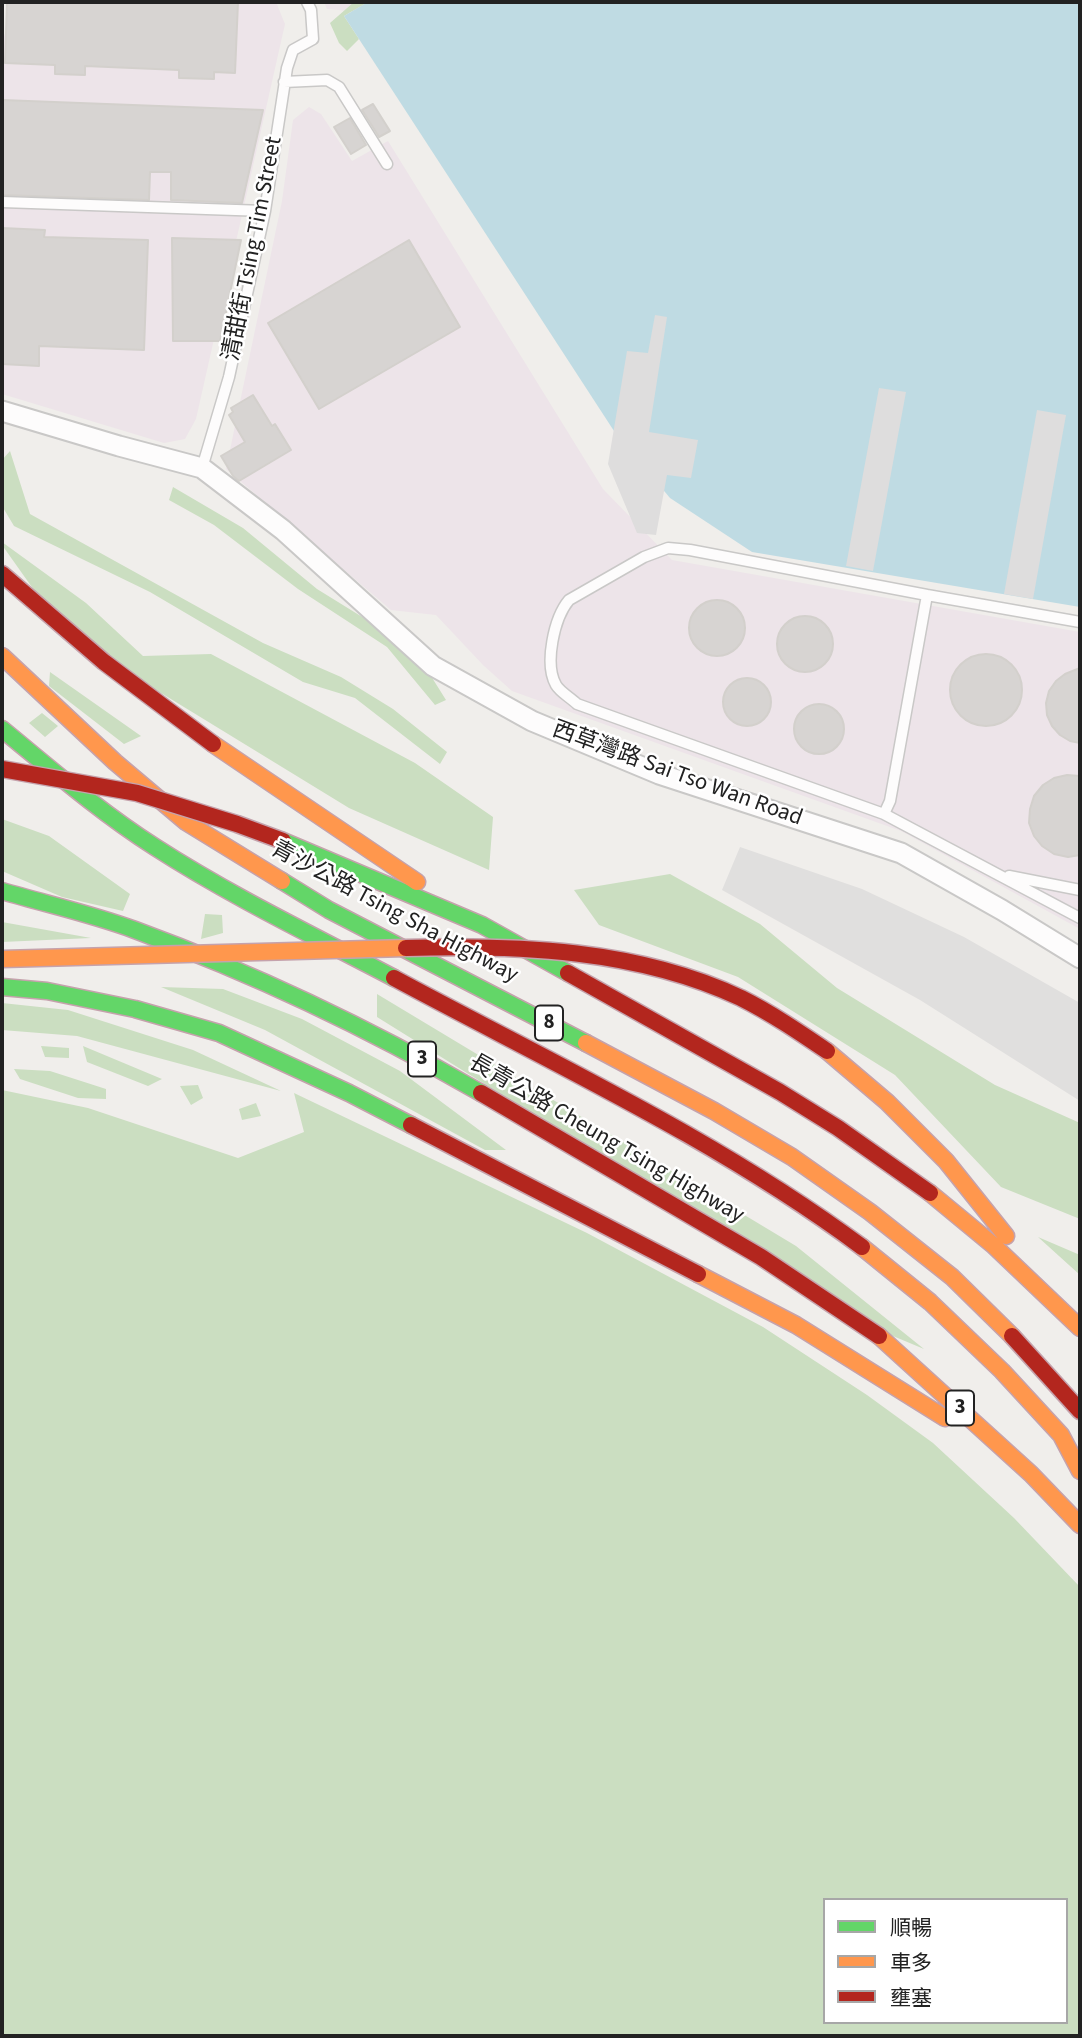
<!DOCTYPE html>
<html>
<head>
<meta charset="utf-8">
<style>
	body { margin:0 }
	#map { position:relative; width:1082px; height:2038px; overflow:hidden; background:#f0eeeb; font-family:"Source Sans 3","Noto Sans TC",sans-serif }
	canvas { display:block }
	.frame { position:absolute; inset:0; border:4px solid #222; pointer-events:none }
	.legend { position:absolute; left:823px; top:1898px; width:245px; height:126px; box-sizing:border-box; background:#fff; border:2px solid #a7a7a7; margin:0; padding:9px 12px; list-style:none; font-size:21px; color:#222 }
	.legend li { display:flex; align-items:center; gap:14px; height:35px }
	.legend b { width:35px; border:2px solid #a7a7a7 }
</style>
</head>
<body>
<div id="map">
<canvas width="1082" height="2038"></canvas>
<div class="frame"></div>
<ul class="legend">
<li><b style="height:9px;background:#63d668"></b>順暢</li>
<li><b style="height:9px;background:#ff974d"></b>車多</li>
<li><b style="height:9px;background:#b3261e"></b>壅塞</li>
</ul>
</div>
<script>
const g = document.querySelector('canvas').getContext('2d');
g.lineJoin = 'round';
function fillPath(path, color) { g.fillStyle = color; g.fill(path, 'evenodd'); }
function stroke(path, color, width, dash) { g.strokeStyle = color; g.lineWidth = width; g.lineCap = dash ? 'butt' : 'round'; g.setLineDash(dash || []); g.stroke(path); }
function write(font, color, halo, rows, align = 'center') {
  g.font = font + ' "Source Sans 3","Noto Sans TC",sans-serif'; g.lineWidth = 5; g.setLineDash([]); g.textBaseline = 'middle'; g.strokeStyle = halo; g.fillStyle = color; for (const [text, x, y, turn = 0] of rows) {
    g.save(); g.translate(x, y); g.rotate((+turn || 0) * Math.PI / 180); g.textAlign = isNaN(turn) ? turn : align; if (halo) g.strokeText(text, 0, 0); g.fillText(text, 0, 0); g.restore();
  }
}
const industrial = new Path2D(`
	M16,2H276L285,24L196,419L185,439L164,443L2,394V42Z
	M324,2H368L361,12L327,9Z
	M309,107L321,114L352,161L388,141L603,489L672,560L1080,632V929L901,831L512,691L483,665L436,615L391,610L226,469L282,201L293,120Z`);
const forest = new Path2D(`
	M354,2H368L344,16L359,39L347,51L339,43L330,23Z
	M10,451L30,514L263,643L341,677L393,709L447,752L440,764L355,698L303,682L150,592L14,526L2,506V460Z
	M173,487L243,528L317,589L414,649L446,700L435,705L387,647L298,589L214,525L169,500Z
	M2,542L86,603L143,656L211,654L415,763L493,817L489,870L349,808L148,685L46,607L2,545Z
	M50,672L141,736L124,744L49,686Z
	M42,713L58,726L45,737L29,723Z
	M2,819L49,836L130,894L123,911L62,897L2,871Z
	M670,874L760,924L837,988L995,1085L1080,1123V1219L1001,1187L895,1075L738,977L599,925L574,890Z
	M205,914L222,915L223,933L201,939Z
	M2,922L91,938L2,942Z
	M161,987L223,989L302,1019L400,1071L506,1150H485L265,1030Z
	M377,994L796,1246L924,1349L881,1331L377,1017Z
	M2,1003L68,1010L193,1050L281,1091L77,1036L2,1030Z
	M41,1046L69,1048V1058L45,1057Z
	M83,1046L162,1079L148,1086L87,1062Z
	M14,1069L50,1071L106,1089V1099L78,1098L20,1079Z
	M198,1085L203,1098L191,1105L180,1086Z
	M2,1090L88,1108L238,1158L304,1132L294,1093L587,1233L763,1327L867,1395L933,1443L1014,1518L1080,1587V2031L1078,2036H2ZM825,1900H1066V2022H825Z
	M256,1103L261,1116L242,1120L239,1109Z
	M1038,1237L1080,1255V1275Z`);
const parking = new Path2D(`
	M740,847L862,889L964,937L1080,1003V1101L920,1000L722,890Z`);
const water = new Path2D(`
	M368,2H1080V607L752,552L670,498L614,431L344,16Z`);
const pier = new Path2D(`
	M655,315L667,317L649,432L698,440L691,478L667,475L656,535L637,533L608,464L627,351L648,353Z
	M879,388L906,392L873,571L846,566Z
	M1037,410L1066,415L1033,599L1004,594Z`);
const building = new Path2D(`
	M7,2H238L235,73L214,72V79L179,78V70L85,66V75L55,74V65L5,63Z
	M2,100L263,110L242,203L171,200V172H150L149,200L2,195Z
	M373,104L390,131L379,137L362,110Z
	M350,118L366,145L351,154L334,127Z
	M2,228L45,230L44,237L148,240L144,350L39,346V366L2,364Z
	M172,238L241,240L220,341H173Z
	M409,240L460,327L319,409L268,323Z
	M253,395L272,426L275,424L291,450L239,481L233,476L221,456L245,442L229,415L233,412L231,408Z
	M689 628a28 28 0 1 1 56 0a28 28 0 1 1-56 0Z
	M777 644a28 28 0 1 1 56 0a28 28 0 1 1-56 0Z
	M950 690a36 36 0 1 1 72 0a36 36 0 1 1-72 0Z
	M1080,668V743L1070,741L1060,735L1052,726L1047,715L1046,703L1049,691L1056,681L1065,674Z
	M723 702a24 24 0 1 1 48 0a24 24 0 1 1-48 0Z
	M794 729a25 25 0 1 1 50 0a25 25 0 1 1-50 0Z
	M1067,775L1080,776V855L1068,857L1054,854L1042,846L1034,836L1029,823L1030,809L1034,796L1043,785L1054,778Z`);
const lane = new Path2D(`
	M284,82L327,80L339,87L387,164
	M2,202L265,211
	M202,468L229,377L265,211L287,68L293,50L313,39L311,10L307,2
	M927,595L690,550L668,548L644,557L569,600C554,618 544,664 556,685C560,692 571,698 577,704L884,814L1080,918
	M884,814L890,801L927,595L1080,622
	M1009,876L1080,890`);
const street = new Path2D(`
	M2,411L119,446L202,468L283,530L433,666L532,721L659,774L901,853L1002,910L1080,958`);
const fast = new Path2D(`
	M2,729C52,770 100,812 155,847C231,896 314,936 394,978
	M283,841L482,925L568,973
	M282,881L329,910L586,1043
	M2,891C46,904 92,914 135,930C255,974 370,1029 481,1093
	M2,987L47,991L135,1009L219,1033L349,1093L411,1125`);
const slow = new Path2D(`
	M2,656L115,762L186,822L282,881
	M213,744L417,882
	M586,1043L714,1111L792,1157L870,1212L952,1277L1012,1336
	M827,1051L887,1102L946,1161L1006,1236
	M930,1193L993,1245L1080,1328
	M862,1247L930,1302L1002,1371L1061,1435L1080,1471
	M698,1274L796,1325L945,1418
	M879,1336L1031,1474L1080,1525`);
const jam = new Path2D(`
	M2,574L104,662L213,744
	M568,973L780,1092L838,1128L930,1193
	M394,978C552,1063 718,1140 862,1247
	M481,1093L761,1257L879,1336
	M411,1125L698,1274
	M1012,1336L1080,1411`);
const slowBridge = new Path2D(`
	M2,959L406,948`);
const jamBridge = new Path2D(`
	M2,769L137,793L237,824L283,841
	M406,948C518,945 637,949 741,998C771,1013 799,1032 827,1051`);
const shields = [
	[549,1023,28],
	[422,1059,28],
	[960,1408,28]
];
const shieldNames = [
	["8",549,1023],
	["3",422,1059],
	["3",960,1408]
];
const streetNames = [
	["清甜街 Tsing Tim Street",254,249,-79],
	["西草灣路 Sai Tso Wan Road",677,775,20],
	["青沙公路 Tsing Sha Highway",394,913,28],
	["長青公路 Cheung Tsing Highway",606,1140,30]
];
fillPath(industrial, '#ede4e9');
fillPath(forest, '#cbdec1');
fillPath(parking, '#e0dfde');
fillPath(water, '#bfdbe3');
fillPath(pier, '#dedddd');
fillPath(building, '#d7d4d2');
stroke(building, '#d3d0cc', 2);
stroke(lane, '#c9c8c7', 13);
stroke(street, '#c9c8c7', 23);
stroke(fast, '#c5a2ac', 19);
stroke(slow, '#c5a2ac', 19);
stroke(jam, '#c5a2ac', 19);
stroke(lane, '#fdfcfc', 10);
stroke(street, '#fdfcfc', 19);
stroke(fast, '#63d668', 16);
stroke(slow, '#ff974d', 16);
stroke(jam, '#b3261e', 16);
stroke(slowBridge, '#c5a2ac', 19, []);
stroke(jamBridge, '#c5a2ac', 19, []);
stroke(slowBridge, '#ff974d', 16);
stroke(jamBridge, '#b3261e', 16);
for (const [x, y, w] of shields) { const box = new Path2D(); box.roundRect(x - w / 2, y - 17.5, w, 35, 5); g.fillStyle = '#fff'; g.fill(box); stroke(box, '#222', 2); }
write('bold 21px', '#222', null, shieldNames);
write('23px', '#222', '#fff', streetNames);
</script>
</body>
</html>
